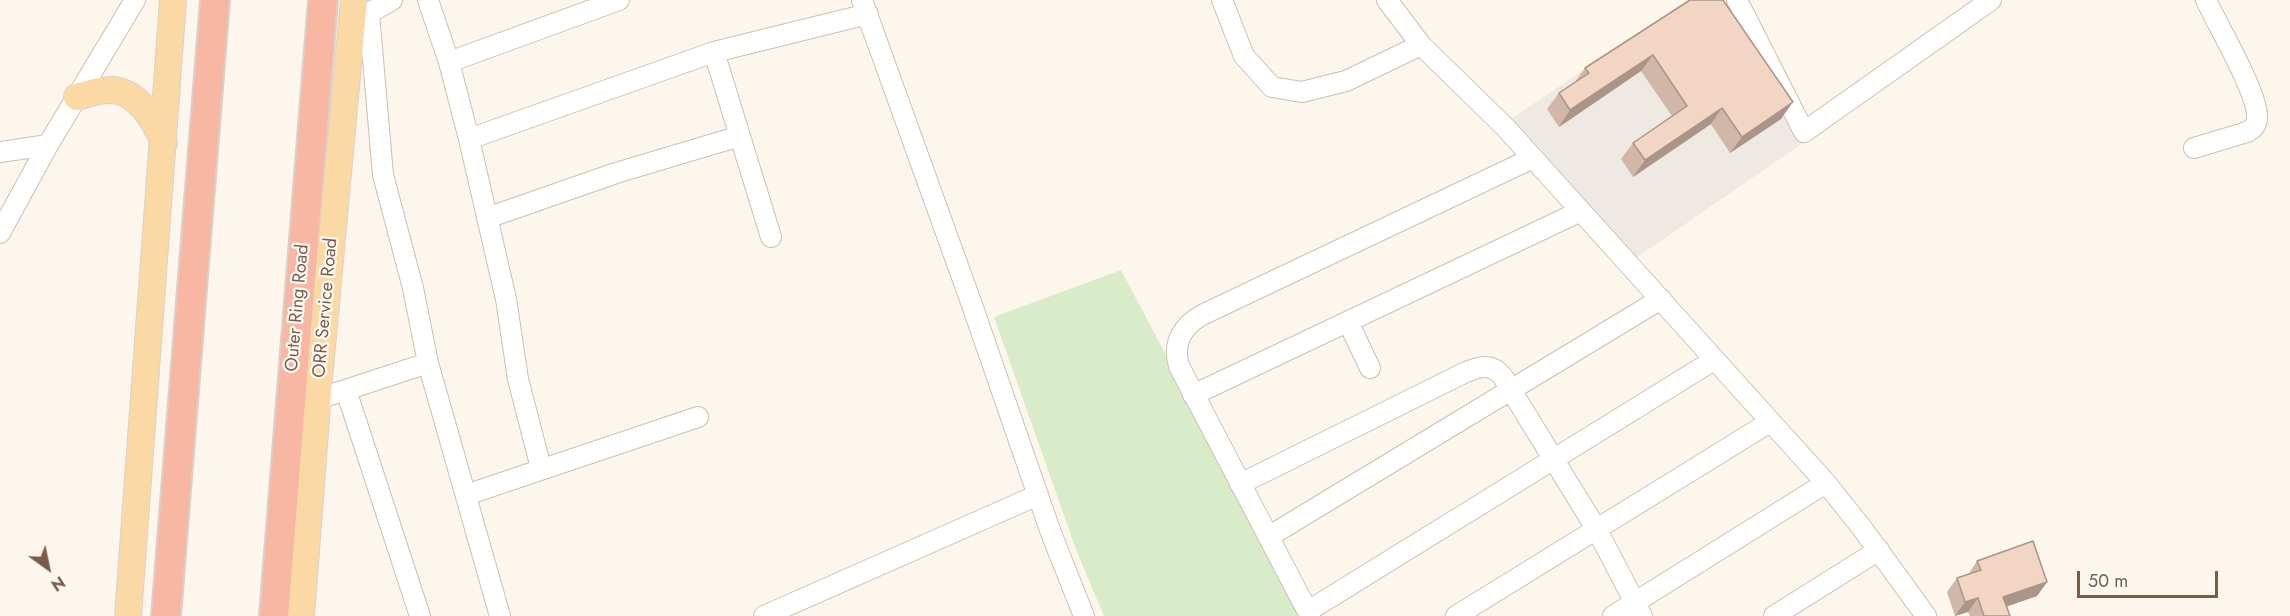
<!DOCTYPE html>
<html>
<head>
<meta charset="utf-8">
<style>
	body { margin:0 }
	#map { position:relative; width:2290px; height:616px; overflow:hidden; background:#fdf6ec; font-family:Jost,sans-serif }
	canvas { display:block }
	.north { position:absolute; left:18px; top:538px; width:60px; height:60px; -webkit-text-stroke:4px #fffaf3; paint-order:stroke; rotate:147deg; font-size:16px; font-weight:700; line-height:24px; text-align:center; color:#7a5c4d }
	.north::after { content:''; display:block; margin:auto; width:21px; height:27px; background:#7a5c4d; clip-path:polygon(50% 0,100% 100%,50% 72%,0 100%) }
	.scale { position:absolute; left:2077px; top:571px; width:141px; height:27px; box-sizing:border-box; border:3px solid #7a5c4d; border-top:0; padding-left:8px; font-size:18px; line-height:21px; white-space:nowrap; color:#7a5c4d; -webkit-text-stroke:4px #fffaf3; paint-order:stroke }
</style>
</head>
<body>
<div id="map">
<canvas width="2290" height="616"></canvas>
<div class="north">N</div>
<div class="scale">50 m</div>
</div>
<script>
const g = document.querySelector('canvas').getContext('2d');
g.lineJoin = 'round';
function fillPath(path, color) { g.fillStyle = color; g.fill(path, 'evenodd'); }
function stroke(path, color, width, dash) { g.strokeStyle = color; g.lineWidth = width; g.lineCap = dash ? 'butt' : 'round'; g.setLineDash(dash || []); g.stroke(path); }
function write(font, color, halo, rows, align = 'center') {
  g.font = font + ' Jost,sans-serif'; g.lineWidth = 4.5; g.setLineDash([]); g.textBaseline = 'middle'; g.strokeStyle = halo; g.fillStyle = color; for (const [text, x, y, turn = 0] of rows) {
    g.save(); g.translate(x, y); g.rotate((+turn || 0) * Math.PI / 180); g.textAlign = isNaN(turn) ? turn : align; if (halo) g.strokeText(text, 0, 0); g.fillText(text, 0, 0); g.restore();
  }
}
const industrial = new Path2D(`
	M1687,0H1705L1803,143L1636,258L1508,121Z`);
const green = new Path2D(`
	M1121,270L1304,616H1104L1077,552L994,317Z`);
const minor = new Path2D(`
	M392,0L369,13L383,175L413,288L428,363L500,616
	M428,0L449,62L469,139L506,299L518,379L541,468
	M862,0L971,302L1051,533L1084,616
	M1222,0L1244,56L1272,87L1302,92L1346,81L1421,45
	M1387,0L1421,45L1505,127L1826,483L1862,528L1926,616
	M1737,0L1804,132L1991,0
	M714,52L771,237
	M449,62L619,0
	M469,139L714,52L868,14
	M2194,148L2247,132C2253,129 2257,125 2257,118C2259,95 2217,24 2206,0
	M0,152L48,145
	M487,218L616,173L740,136
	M0,233L48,145L135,0
	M1348,322L1370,368
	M346,390L420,616
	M1193,395L1581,211
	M318,399L428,363
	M1240,484L1466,372C1481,366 1492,363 1503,377L1597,530L1642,616
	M466,495L698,417
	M1268,537L1661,299
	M1308,611L1714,360
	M764,616L1038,495
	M1310,616L1179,366C1172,342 1183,325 1204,314L1533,158
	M1456,616L1770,422
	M1613,616L1826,483
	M1774,616L1879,550`);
const major = new Path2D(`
	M77,97C87,94 98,90 109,90C137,89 155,121 164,143
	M128,616L173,0
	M301,616L319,379L354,0`);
const highway = new Path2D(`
	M166,616L215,0
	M274,616L323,0`);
const wall = new Path2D(`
	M1690,0L1781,119L1730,153L1711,124L1633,177L1621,159L1633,143L1672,116L1641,71L1559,127L1547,109L1559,93L1575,82L1585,68Z
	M1977,561L2047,582L2037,596L2007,606L2010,616H1970L1968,612L1955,616L1947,592L1957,578L1968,575Z`);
const shadedWall = new Path2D(`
	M1653,55L1641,71L1559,127L1570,110Z
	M1793,102L1781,119L1730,153L1742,137Z
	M1722,108L1711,124L1633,177L1645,160Z
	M2047,582L2037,596L1994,611L2003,597Z
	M1978,598L1968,612L1955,616L1965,602Z`);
const building = new Path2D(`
	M1690,0H1723L1793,102L1742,137L1722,108L1645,160L1633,143L1687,106L1653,55L1570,110L1559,93L1589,73L1585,68Z
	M2033,541L2047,582L2003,597L2010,616H1984L1978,598L1965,602L1957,578L1981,570L1977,561Z`);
const streetNames = [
	["Outer Ring Road",298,308,-85],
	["ORR Service Road",326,308,-85]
];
fillPath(industrial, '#efe9e4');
fillPath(green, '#d8ecc9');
stroke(minor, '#d1beb0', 22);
stroke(major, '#dad1cd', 28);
stroke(highway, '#dad1cd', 32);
stroke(minor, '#fff', 20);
stroke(major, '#fbd9a5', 26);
stroke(highway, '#f7b7a3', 28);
fillPath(wall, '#d1b7a8');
fillPath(shadedWall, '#aa9588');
fillPath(building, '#f3d5c3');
stroke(building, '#aa9588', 1.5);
write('18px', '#7a5c4d', '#fffaf3', streetNames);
</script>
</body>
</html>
